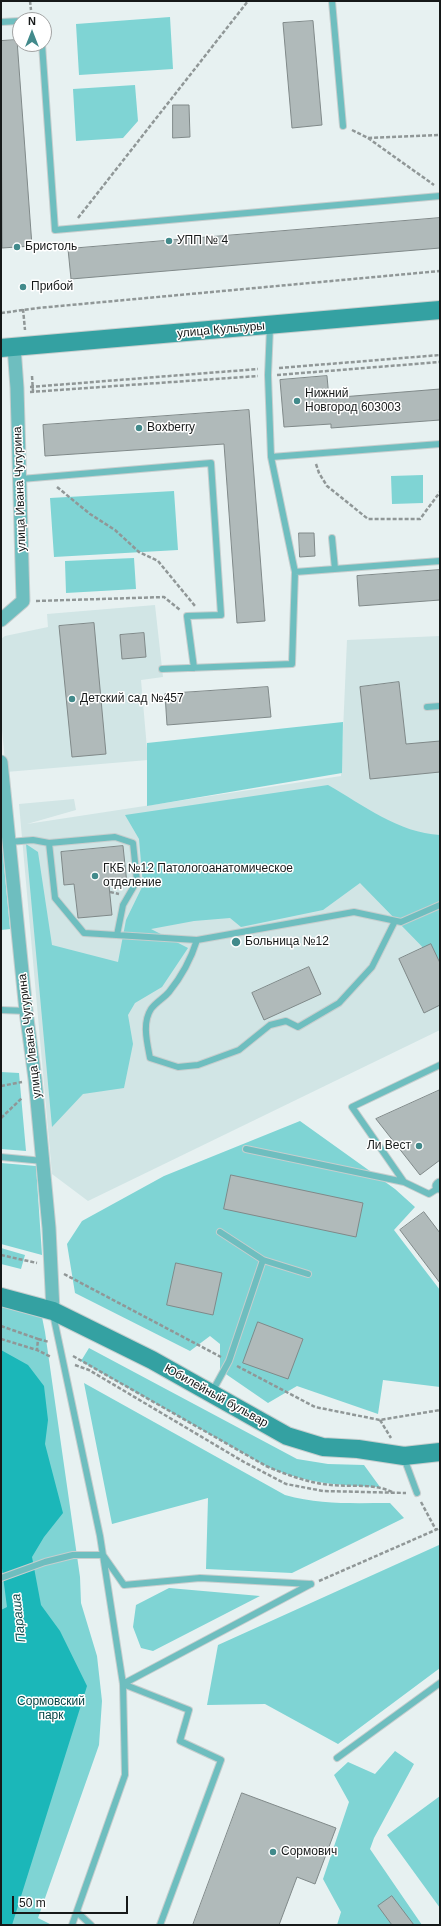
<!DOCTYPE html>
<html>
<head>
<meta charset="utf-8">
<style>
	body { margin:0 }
	#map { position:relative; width:441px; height:1926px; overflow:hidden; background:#e7f1f1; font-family:Arial,sans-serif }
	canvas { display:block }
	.frame { position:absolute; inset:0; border:2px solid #161919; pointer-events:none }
	.north { position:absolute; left:12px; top:12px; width:40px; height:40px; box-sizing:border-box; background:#fff; border:1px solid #a2a3a3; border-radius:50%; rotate:0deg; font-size:11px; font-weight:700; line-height:16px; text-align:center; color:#161919 }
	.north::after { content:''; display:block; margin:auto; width:14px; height:18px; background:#428a8b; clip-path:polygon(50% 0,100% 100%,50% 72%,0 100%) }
	.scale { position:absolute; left:12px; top:1896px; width:116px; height:18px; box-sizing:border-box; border:2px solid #161919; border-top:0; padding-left:5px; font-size:12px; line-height:14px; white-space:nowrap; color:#161919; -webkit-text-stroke:3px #fff; paint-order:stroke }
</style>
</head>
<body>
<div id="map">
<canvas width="441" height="1926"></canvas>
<div class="frame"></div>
<div class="north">N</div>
<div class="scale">50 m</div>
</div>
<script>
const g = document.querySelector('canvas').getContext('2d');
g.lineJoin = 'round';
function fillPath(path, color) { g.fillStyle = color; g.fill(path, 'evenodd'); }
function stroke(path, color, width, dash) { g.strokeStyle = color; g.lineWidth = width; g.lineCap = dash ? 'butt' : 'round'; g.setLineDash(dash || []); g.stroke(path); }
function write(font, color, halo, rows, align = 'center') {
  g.font = font + ' Arial,sans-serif'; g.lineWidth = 3; g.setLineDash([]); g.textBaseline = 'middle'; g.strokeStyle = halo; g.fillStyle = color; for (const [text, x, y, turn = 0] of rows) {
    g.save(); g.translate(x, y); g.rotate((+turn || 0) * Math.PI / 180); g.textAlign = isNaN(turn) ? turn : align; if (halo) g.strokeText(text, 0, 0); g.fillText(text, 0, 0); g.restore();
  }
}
const built = new Path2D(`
	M155,605L163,677L141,680L148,760L6,772L1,719V639L5,636L48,627L47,614Z
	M440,636V1030L88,1201L52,1174L19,804L74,799L76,810L27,824L341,776L347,640Z`);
const green = new Path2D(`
	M170,17L173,69L79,75L76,24Z
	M135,85L138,121L123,138L76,141L73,89Z
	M423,475V503L392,504L391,476Z
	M174,491L178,550L54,557L50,498Z
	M134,558L136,589L66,593L65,561Z
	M343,722L342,773L147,806V743Z
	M328,785C363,805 399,833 440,835V965L360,883L323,910L241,927L230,918L194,921L151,929L188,948L162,987L135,1003L128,1015L133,1044L124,1088L83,1094L52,1127L26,844L38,852L52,945L118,962L126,920L143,885L139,839L125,815Z
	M1,833L10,929L1,930Z
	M1,1072L19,1073L26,1151L1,1149Z
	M300,1121L395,1189L415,1207L394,1230L440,1290V1387L383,1380L378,1414L297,1386L268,1403L220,1370V1344L210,1336L190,1351L75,1293L67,1244L82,1221L164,1176Z
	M1,1163L36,1166L42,1255L1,1244Z
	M1,1248L25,1255L21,1269L1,1264Z
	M1,1303L42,1317L45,1332L80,1577L81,1603L97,1656L102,1701L99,1745L38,1918L52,1925H1Z
	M89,1348L297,1459L328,1464L364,1465L380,1487C336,1485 307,1484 266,1466L81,1361Z
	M84,1383L285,1495C321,1505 353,1503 390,1503L404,1518L292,1573L206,1569L208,1498L112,1524Z
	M439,1545L440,1668L338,1744L265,1704L207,1705L218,1645Z
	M169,1588L260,1596L153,1651L141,1648L133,1627L136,1605Z
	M395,1751L414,1764L374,1838L370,1849L422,1925H337L341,1912L323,1879L349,1802L334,1775L348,1762L375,1774Z
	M440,1796V1908L387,1835Z`);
const water = new Path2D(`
	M1,1350L28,1365L44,1386L48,1420L45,1444L63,1513L44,1537L32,1557L41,1605L60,1631L87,1686L12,1925H1V1610L7,1607L1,1561Z`);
const building = new Path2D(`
	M313,21L322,125L292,128L283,23Z
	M17,40L32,246L2,248L1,41Z
	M173,105H189L190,137L173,138Z
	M440,218V248L71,279L68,249Z
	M327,376L329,398L440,389V420L331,428V424L284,427L280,380Z
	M249,410L265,621L237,623L224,444L45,456L43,425Z
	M299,533H314L315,556L300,557Z
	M440,570V600L359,606L357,576Z
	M94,623L106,754L72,757L59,626Z
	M144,633L146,657L122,659L120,635Z
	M399,682L406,744L440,741V772L370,779L360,687Z
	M268,687L271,717L167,725L165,694Z
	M123,846L127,884L109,886L112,915L78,918L74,884L64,885L61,852Z
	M431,944L440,963V1005L424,1013L399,959Z
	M309,967L321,994L264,1020L252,993Z
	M440,1090V1160L420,1175L376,1119Z
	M231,1175L363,1203L356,1237L224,1209Z
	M424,1212L440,1233V1283L400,1230Z
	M176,1263L222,1273L213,1315L167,1305Z
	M258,1322L303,1339L288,1379L243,1363Z
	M242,1793L336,1828L315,1884L297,1877L279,1925H193Z
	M392,1896L414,1925H392L378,1906Z`);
const path = new Path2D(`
	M30,1L31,10
	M352,130L368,138L440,135
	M368,138L434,185
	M78,218L248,1
	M23,309L25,330
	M1,313L38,308L440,271
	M279,368L440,355
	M277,375L440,362
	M32,376L33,392
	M30,387L258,369
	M30,392L258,376
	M316,464L319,473L327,486L368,519H420L440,492
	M57,487L90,514L115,530L139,552L158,561L195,606
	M36,601L164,597L180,610
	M110,892L119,894
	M1,1086L22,1082
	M1,1118L22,1098
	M1,1255L37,1263
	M64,1274L221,1357
	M1,1326L38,1339L37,1350
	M1,1339L37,1350L51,1357
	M38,1339L49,1342
	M73,1356L266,1466C287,1475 309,1483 331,1485C352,1487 373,1483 392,1492
	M75,1365L89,1370L244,1462L286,1484L323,1491L406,1493
	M237,1366L315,1407L380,1420L440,1410
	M380,1420L391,1438
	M421,1502L436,1530
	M319,1581L440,1528`);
const lane = new Path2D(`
	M332,1L343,126
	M34,20H40
	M1,22L20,21
	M42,44L55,230L440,196
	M271,457L440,444
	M21,479L211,463L221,615L187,616L194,668
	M332,538L335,569
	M295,572L440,561
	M162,669L292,664L295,572L271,457L268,375L270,327
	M427,707L440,706
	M9,842L33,840L49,843
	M117,935L123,905L137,881L133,843L115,837L49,843L55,898L84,933L197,940L354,912L401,922L440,905
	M197,940C191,959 182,976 169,992C164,998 156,1002 151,1009C142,1023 147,1042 150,1058L178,1067L198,1065L239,1050L270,1025L286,1021L298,1027L339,1003L372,967L395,921
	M1,1010L26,1011
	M440,1065L352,1107L404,1182L429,1194L440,1187
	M246,1149L404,1182
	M1,1157L43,1161
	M263,1260L308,1274
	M53,1314L100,1536L123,1684L125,1775L72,1925
	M212,1392L229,1361L263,1260L220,1232
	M404,1458L417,1493
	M1,1578L45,1562L73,1555H103L124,1585L200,1578L311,1584
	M337,1758L440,1683
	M77,1912L91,1925
	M160,1925L221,1760L180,1741L189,1710L123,1684L311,1584`);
const street = new Path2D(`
	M1,620L23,601L17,388L14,347
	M1,762L26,1011L35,1079L49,1228L53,1311
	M439,1186L440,1185`);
const secondary = new Path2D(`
	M1,348L440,310
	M1,1297L53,1311L152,1360L287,1436L323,1447L358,1449L404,1456L440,1452`);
const markers = [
	[169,241,4,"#428a8b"],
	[17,247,4,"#428a8b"],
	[23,287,4,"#428a8b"],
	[297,401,4,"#428a8b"],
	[139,428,4,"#428a8b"],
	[72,699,4,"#428a8b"],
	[95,876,4,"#428a8b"],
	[236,942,5,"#428a8b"],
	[419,1146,4,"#428a8b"],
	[273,1852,4,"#428a8b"]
];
const poiNames = [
	["УПП № 4",177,241],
	["Бристоль",25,247],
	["Прибой",31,287],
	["Нижний",305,394],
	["Новгород 603003",305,408],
	["Boxberry",147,428],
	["Детский сад №457",80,699],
	["ГКБ №12 Патологоанатомическое",103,869],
	["отделение",103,883],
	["Больница №12",245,942],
	["Ли Вест",411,1146,"right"],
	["Сормович",281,1852]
];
const streetNames = [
	["улица Культуры",221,330,-5],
	["улица Ивана Чугурина",20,489,-92],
	["улица Ивана Чугурина",30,1036,-97],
	["Юбилейный бульвар",216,1396,29]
];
const parkNames = [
	["Сормовский",51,1702],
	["парк",51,1716]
];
const waterNames = [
	["Параша",19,1618,-96]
];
fillPath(built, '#d1e5e5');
fillPath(green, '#7fd4d4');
fillPath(water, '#1bb7b9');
fillPath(building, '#b0baba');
stroke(building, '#808989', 1);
stroke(lane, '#c6cece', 8);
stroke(street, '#c6cece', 15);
stroke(secondary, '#c6cece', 20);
stroke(path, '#909797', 2.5, [4, 2]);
stroke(lane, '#6ebebf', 6);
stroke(street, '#6ebebf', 13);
stroke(secondary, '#34a1a2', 18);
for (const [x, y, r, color] of markers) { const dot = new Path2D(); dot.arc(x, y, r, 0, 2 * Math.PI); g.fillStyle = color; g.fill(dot); stroke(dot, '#fff', 1.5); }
write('12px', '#161919', '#fff', poiNames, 'left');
write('12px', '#161919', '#fff', streetNames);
write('12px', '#044545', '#fff', parkNames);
write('italic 13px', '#114d4e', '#fff', waterNames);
</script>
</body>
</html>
